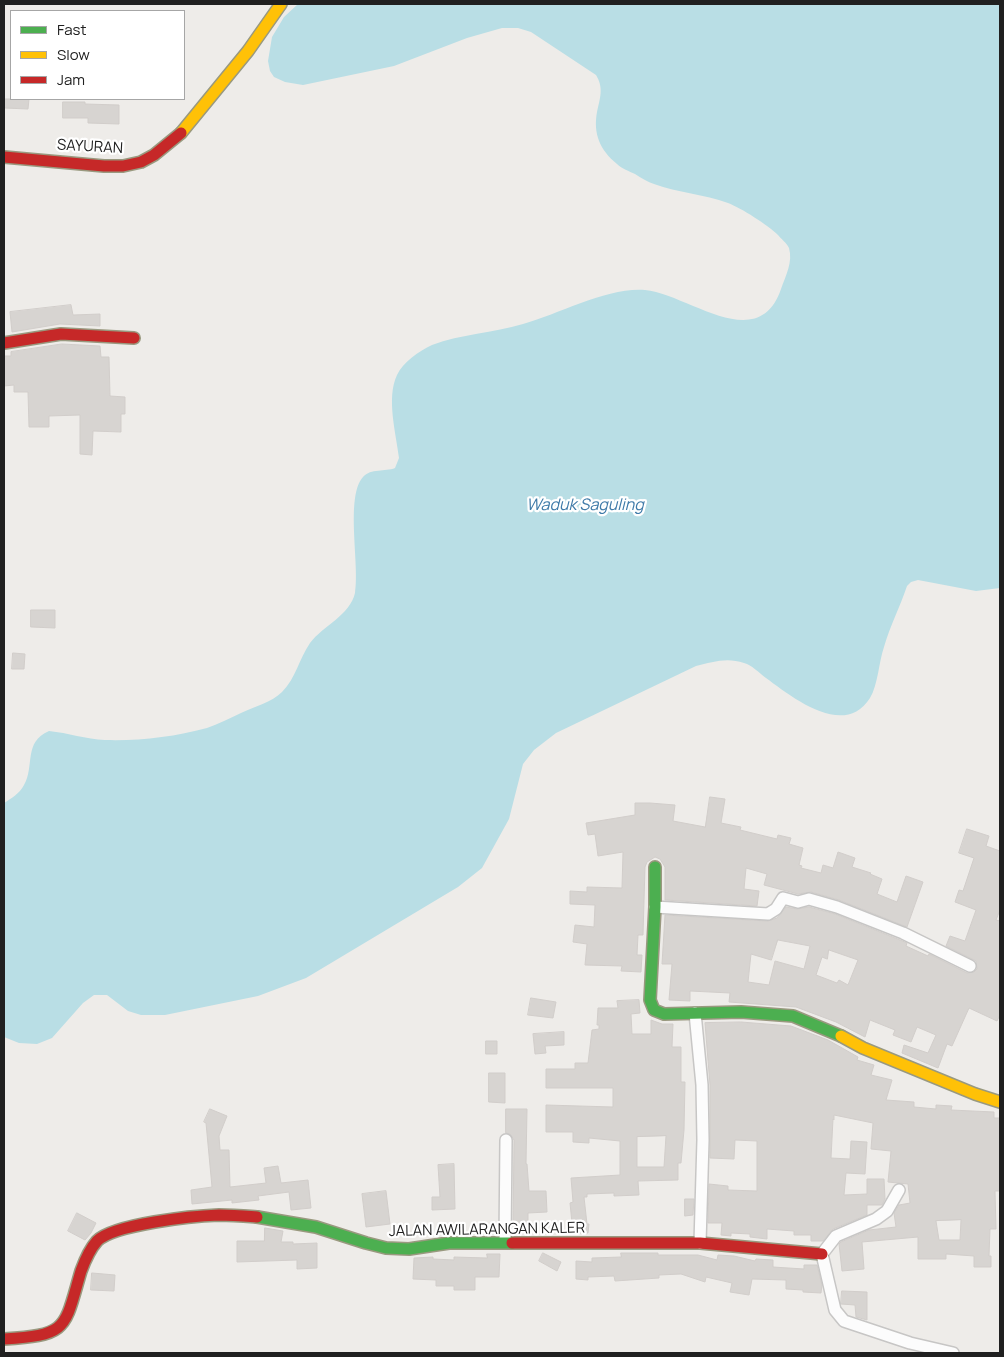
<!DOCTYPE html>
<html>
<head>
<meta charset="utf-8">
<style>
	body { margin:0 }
	#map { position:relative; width:1004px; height:1357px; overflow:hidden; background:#eeece9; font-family:Manrope,sans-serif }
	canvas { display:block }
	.frame { position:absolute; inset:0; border:5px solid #202020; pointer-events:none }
	.legend { position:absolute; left:10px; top:10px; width:175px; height:90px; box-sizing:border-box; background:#fff; border:1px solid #a6a6a6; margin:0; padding:6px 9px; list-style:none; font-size:15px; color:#202020 }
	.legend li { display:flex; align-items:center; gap:10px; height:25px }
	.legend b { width:25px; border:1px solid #a6a6a6 }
</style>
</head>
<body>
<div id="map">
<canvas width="1004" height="1357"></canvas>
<div class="frame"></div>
<ul class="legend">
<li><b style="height:6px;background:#4caf50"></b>Fast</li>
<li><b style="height:6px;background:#ffc107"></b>Slow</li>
<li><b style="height:6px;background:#c62828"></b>Jam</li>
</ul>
</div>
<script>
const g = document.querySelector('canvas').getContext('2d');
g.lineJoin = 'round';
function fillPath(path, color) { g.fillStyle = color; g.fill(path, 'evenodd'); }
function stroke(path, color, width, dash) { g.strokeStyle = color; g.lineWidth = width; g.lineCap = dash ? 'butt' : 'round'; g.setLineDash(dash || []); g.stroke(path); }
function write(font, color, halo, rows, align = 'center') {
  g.font = font + ' Manrope,sans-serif'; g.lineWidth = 4.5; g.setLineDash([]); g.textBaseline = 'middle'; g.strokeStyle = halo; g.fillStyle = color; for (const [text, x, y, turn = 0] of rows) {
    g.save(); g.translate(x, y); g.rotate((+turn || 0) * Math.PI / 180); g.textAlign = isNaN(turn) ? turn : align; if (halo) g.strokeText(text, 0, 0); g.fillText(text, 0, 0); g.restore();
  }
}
const water = new Path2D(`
	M298,4H1000V588L976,591L918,580L911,582L907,586C900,607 890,626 884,647C879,661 878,685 870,698C844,739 792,697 766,678C759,673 752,665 744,663C727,657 712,662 696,666L556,733L534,750L523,764L509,819L482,868L458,887L306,978L258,996L165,1015H141L128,1011L107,995H94L83,1003L52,1038L37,1044L19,1043L4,1037V803C12,798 19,794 24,785C35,766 23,742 49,731C68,733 86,739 105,740C139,741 174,737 207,728C218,724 230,718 241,713C254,707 272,702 282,692C296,678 299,659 310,643C323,626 350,615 355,593C360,565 345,497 363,477C371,468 385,472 395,468L399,458C396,433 386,398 397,375C403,362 419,351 432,345C461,334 493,333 523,324C559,314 608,287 645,290C688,294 758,356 781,289C786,275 793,262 789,248C787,243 781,239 778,235C768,225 741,208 728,203C704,194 678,193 654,184C648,182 641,178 635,174C629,171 622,169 617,164C600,150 593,134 597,112C600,98 604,88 596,75L531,32L518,28H502L467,38L394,66L303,85L285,82L274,77L270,71L268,61L272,37L284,17Z`);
const building = new Path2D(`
	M4,99H29L28,109L4,108Z
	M63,102H85V104L119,105V124L88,123V118H63Z
	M71,305L73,315L100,314V326L60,324L12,332L10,312Z
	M62,344L100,346L101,357H109L110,396L125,397V414H121V432L93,431L92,455L80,454V415L49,416V427H29L28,392H14V385L4,386V356H11V352Z
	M31,610H55V628L31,627Z
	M13,653L25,654L24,669H12Z
	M710,797L725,799L721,823L741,827L740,830L777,839L778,835L791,838L789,844L803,848L799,865L802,866L801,868L821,873L823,865L833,868L838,852L855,858L852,867L871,873L870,874L882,879L877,894L897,902L906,876L923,882L907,927L839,900L811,892L798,894L764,885L767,874L746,868L744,889L759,891L757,906L665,900V867L660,859L655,857L647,862L645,867L643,935H638L637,955H642L641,972L621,971L622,966L585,965L587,944L573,942L575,925L594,927L595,905L570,904V891L587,892V887L622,888L623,852L598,856L595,834L588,835L586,823L635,815V803H650L675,805L673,821L705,827Z
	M967,829L989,836L986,846L1000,851V910L996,920L1000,921V1015L997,1021L969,1008L952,1046L947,1044L938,1068L902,1053L904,1045L928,1053L936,1035L917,1027L911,1042L893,1035L895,1030L870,1020L865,1037L836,1022L796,1007L729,1002L730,993L690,991V1001L669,1000L672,964H662L665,915L768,921L777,918L786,907L797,909L809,907L835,914L900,940L907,943L906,946L928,956L929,954L967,973L974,972L977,969L976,961L946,946L950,936L965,941L976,910L955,902L959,890L963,891L974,858L959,853ZM778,940L810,946L804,969L775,961L769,985L748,982L751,954L771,960ZM829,950L858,960L848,985L839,980L837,983L816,975L822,957L827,959Z
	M531,998L556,1002L553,1018L528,1015Z
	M639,1000L640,1013L631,1014L632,1034H651V1020L662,1024H673L672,1047H681V1082H685L684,1130L681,1163H678V1180L638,1181L639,1195L614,1196V1193L587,1194V1197H584L587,1224H589L588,1233H577V1231L576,1233H573L570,1203L573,1202L571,1178L620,1175V1141L589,1138V1143L573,1142V1132H546V1105L613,1107V1088H546V1069H575V1063H588L592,1030L599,1029V1025H597L598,1008H618L617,1001ZM666,1136L664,1167H637V1137Z
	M741,1022L791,1026L828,1040L858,1057L857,1060L874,1065L871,1075L892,1080L886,1100L914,1102V1107L936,1109V1105L952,1106L951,1110L994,1112V1118H1000V1191H995L996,1229H990L989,1256H991V1267H974V1256L946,1254V1259H918V1237L862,1242L864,1269L842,1271L839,1244L841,1242L869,1230L896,1227L894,1213L899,1205L910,1203L908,1184L888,1182L891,1151L871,1149L873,1123L834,1115V1120L833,1119L831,1158L850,1159L851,1141L867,1142L865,1174L846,1173L844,1195L867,1194V1179H884L885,1199L882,1205H867V1215L833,1229L823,1241H811V1235H794V1231L767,1229V1239L750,1237V1234L731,1233V1236L721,1235L722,1223H708L709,1184L728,1186V1190L757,1191V1141L735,1140L734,1159L710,1158V1085L705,1023ZM961,1220L960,1240H939L936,1221Z
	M564,1032V1045L545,1046L546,1053L535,1054L533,1034Z
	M486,1041H497V1054H486Z
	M489,1073H505V1103L489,1102Z
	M210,1109L227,1116L219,1136L220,1150H229L230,1187L266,1183L264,1168L278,1166L281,1183L308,1180L311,1208L291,1210L289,1192L258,1196L259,1200L232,1203V1200L192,1204L191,1190L212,1187L206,1123L204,1122Z
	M506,1109H527L526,1164H527L529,1191H546L547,1212L528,1213V1228H513L514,1140L510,1134L506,1133Z
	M454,1164L455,1209L432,1210V1197H440L438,1165Z
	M386,1191L390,1224L366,1227L362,1194Z
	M685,1199H694L693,1215L685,1216Z
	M77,1213L96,1223L91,1233L85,1240L68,1231Z
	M265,1228L283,1231L281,1242H293V1244L317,1243V1268L297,1269V1260L237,1262V1241H264Z
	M543,1253L561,1262L557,1271L539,1261Z
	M621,1253H658V1255H698L717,1260L718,1255L734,1256L755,1261L756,1259L773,1260V1267L804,1269V1265H817L822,1285L821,1293L803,1292V1290L786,1289V1280L752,1279L749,1295L730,1292L732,1283L706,1277L705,1282L681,1274L659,1275V1278L615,1281L614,1276L588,1277V1280L576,1279V1261L592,1262V1258L621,1257Z
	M487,1254H500L499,1277H475V1290H454V1286H436V1280L413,1279L414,1258L433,1257V1259L454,1260V1257L487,1258Z
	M92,1273L115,1275L114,1291L91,1290Z
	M842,1291L867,1292V1320L856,1317L855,1305L841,1304Z`);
const street = new Path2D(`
	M655,907L768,914L776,909L783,898L798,902L809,899L837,907L903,933L970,966
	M695,1013L702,1085L703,1140L700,1243
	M899,1190L887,1211L876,1219L836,1236L822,1254L835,1310L844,1321L910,1343L953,1353
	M505,1242L506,1140`);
const fast = new Path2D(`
	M655,867V907L650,1000L654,1010L664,1014L741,1012L793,1016L841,1036
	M257,1217L316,1227L366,1243L386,1248L409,1249L449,1243H512`);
const slow = new Path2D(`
	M181,133L248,51L281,4
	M841,1036L863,1048L975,1094L1000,1102`);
const jam = new Path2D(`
	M4,157L104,166H123L141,162L154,155L181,133
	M4,343L61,334L134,338
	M512,1243H700L822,1254
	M4,1339C69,1335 64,1329 81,1271C85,1260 89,1250 97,1241C114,1224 193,1216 219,1215C232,1215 244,1216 257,1217`);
const streetNames = [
	["SAYURAN",90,147,3],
	["JALAN AWILARANGAN KALER",487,1230,-1]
];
const waterNames = [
	["Waduk Saguling",585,506]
];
fillPath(water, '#b9dee5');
fillPath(building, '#d7d4d1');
stroke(building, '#d1cdca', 1);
stroke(street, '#c7c6c5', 14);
stroke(fast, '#99997f', 14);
stroke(slow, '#99997f', 14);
stroke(jam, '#99997f', 14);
stroke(street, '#fcfcfc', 11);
stroke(fast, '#4caf50', 11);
stroke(slow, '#ffc107', 11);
stroke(jam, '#c62828', 11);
write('15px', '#202020', '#fff', streetNames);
write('italic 16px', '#3e7aa8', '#fff', waterNames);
</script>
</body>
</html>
